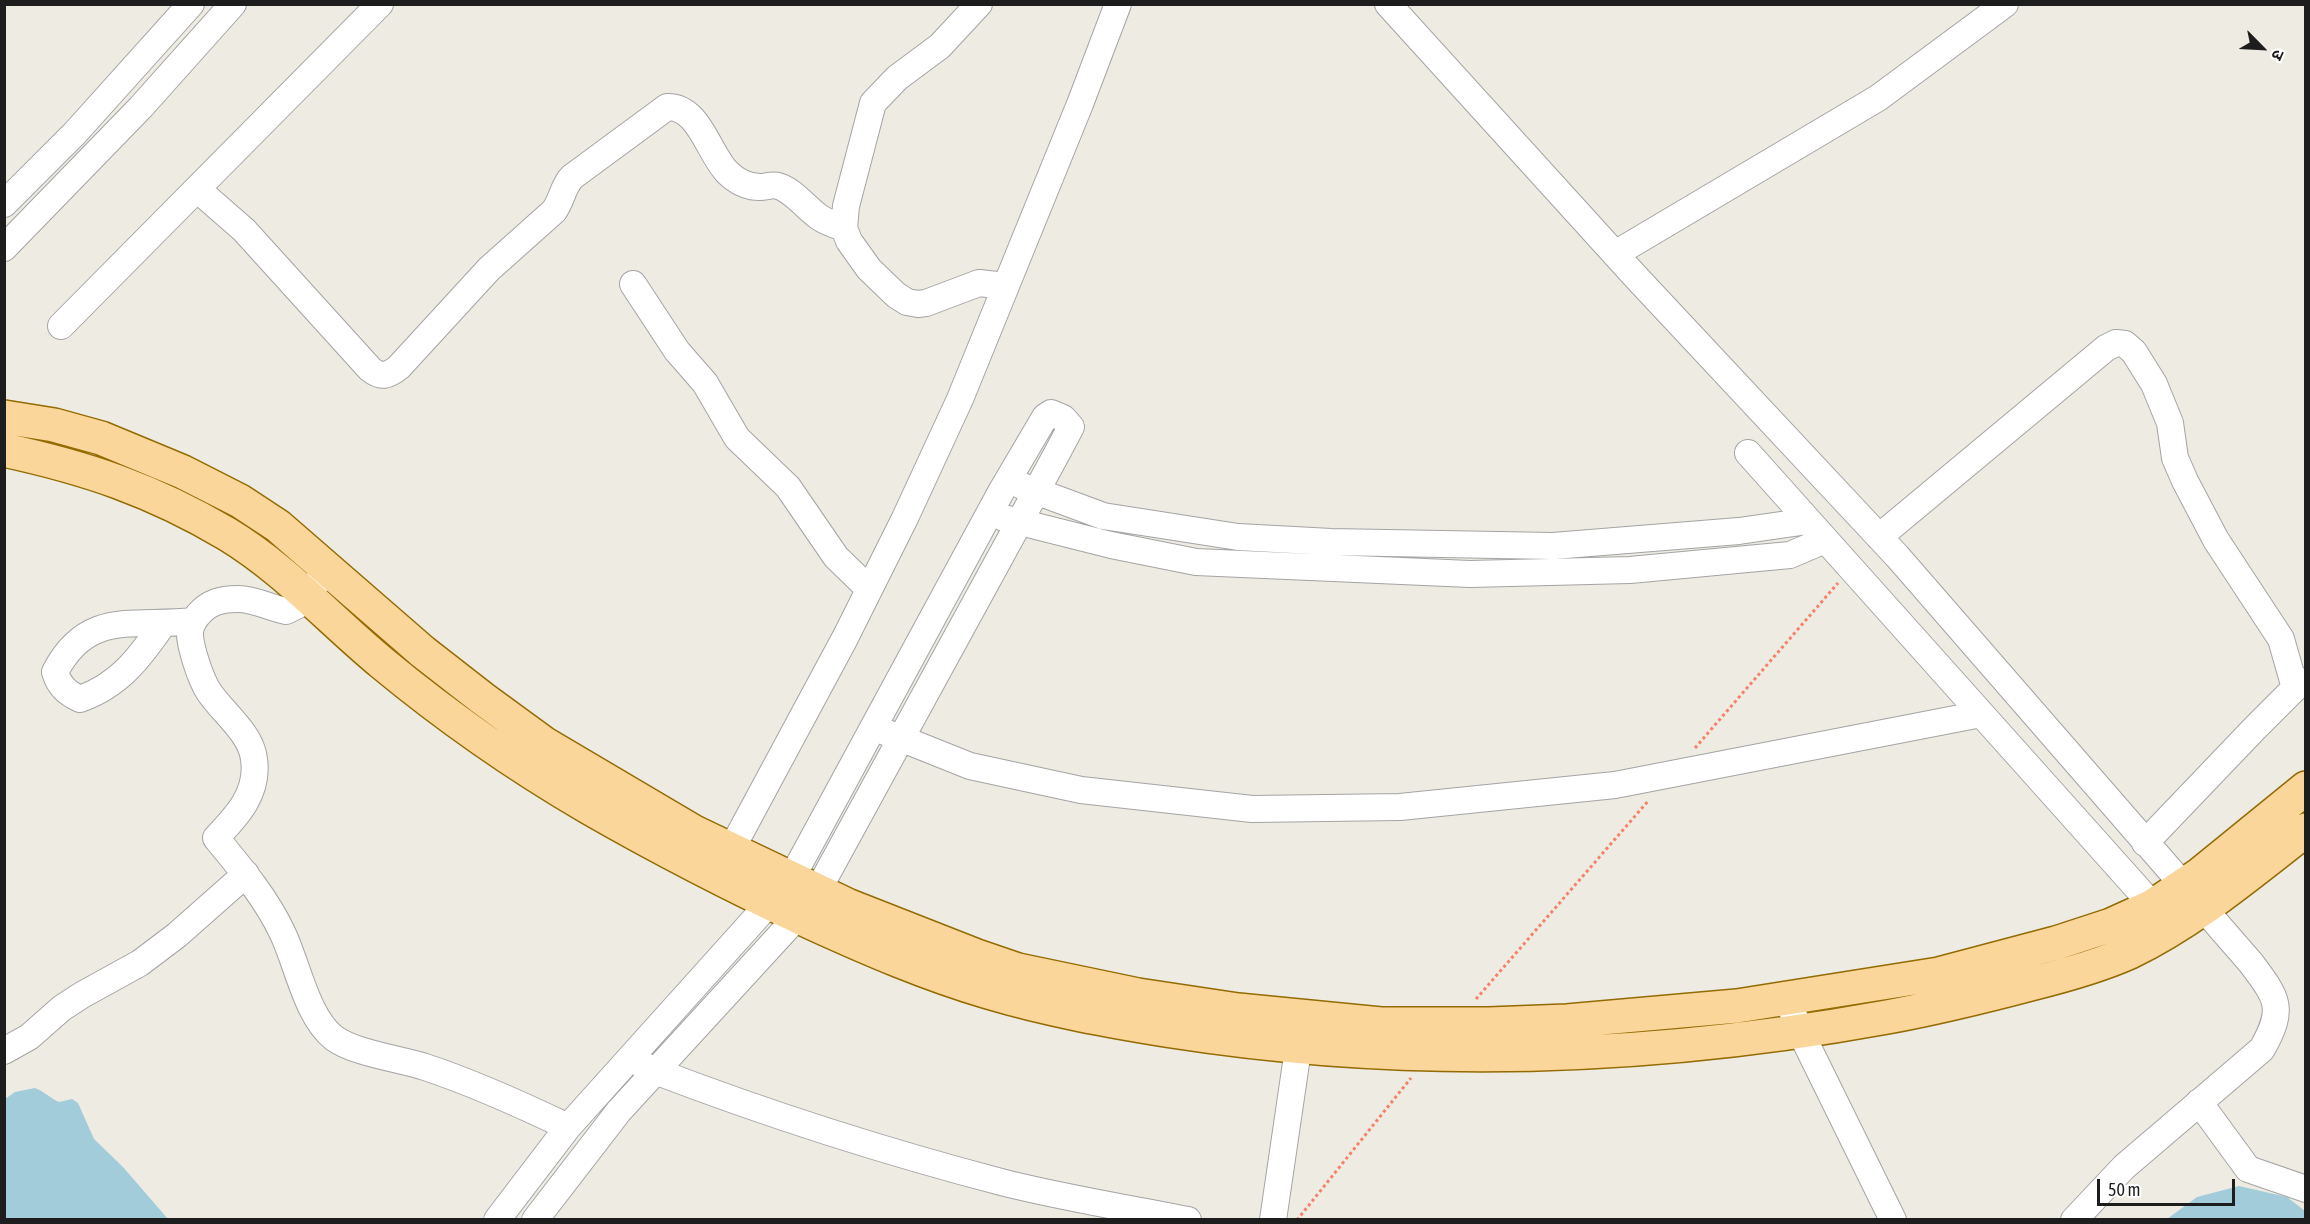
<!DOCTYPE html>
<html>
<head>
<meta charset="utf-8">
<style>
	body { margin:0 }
	#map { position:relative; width:2310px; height:1224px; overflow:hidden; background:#eeebe2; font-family:"Asap Condensed","Noto Sans Devanagari",sans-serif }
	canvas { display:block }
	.frame { position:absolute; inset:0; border:6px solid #1d1d1d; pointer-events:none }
	.north { position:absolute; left:2232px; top:18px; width:60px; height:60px; -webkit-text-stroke:4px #fff; paint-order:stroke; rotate:114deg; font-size:16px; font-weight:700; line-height:24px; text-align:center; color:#1d1d1d }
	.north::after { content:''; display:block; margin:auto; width:21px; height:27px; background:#1d1d1d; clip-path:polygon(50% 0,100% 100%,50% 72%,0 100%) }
	.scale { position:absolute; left:2097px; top:1179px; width:138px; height:27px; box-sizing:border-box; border:3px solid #1d1d1d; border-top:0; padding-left:8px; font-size:18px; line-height:21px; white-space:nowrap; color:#1d1d1d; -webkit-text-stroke:4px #fff; paint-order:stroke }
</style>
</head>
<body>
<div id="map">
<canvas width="2310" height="1224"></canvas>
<div class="frame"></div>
<div class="north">उ</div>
<div class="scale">50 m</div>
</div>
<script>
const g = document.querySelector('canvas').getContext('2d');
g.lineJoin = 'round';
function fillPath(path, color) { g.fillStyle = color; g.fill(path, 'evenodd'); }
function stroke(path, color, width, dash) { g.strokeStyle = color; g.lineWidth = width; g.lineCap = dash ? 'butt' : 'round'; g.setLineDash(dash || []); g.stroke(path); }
const water = new Path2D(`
	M35,1088C45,1092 50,1098 59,1102L72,1099L78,1103L94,1139L123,1167L168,1219H5V1099L15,1092Z
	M2239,1186L2287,1197L2305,1211V1219H2167L2197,1197Z`);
const path = new Path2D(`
	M1695,748L1838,583
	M1476,999L1649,800
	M1297,1220L1411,1078`);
const minor = new Path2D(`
	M979,4L940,46L897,78L873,103L846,206L844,228L849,241L869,269L896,295L907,302L918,304L926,303L979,283L1006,286
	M1388,4L1635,276L1897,556L2251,963C2278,999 2285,1008 2262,1049L2124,1167L2074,1220
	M197,189L244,230L370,369C381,378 388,376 399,367L489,269L554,211C562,200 563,186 572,177L667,107C699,106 708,152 727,172C736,181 747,187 760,187C766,187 772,184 778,186C793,190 806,208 819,217C826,222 835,225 844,228
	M4,204L75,133L191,4
	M4,248L141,107L233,4
	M1615,254L1878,98L2005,4
	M633,284L677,351L705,383L737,438L788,487L836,557L869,589
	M61,326L380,4
	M1748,453L2164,918
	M1022,486L1103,516L1238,537L1331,542L1553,546L1739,531L1808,521
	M1004,518L1111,545L1196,562L1470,574L1630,570L1790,555L1825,540
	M1879,537L2106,348L2116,343L2125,344L2134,352L2154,384L2170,423L2175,458L2185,481L2216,540L2281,639L2295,688
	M318,581L298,605L286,611C270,608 255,599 238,599C221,599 209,602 198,615C194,620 191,625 190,631C189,645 201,680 209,692C223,713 251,733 254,759C259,793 237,816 216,838C240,867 266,898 282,932C297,962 306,1016 334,1038C354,1053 400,1059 425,1067C474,1083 522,1105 568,1127
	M163,624C140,657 120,685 80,699C67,693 59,686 55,672C88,608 136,628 193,621
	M885,732L970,766L1081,790L1252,809L1400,807L1615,785L1981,714
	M2145,843L2255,728L2295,688L2306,681
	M731,850L845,638L905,518L960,399L1080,104L1118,4
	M1787,998L1800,1031L1893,1220
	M4,1051L29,1037L62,1008L82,995L140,963L177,935L246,874
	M641,1064L655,1071C770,1115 886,1152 1005,1183C1065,1198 1127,1208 1188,1220
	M2199,1102L2248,1169L2306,1189
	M497,1220L568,1127L791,879L1002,490L1045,417L1051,413L1063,418L1071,427L1055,457L817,892L798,916L619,1111L535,1220
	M1273,1220L1301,1029`);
const major = new Path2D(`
	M4,417L54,425L101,438L183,472L240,501L278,526L423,652L482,698L545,744L694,832L847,905L977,956L1018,970L1138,995L1238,1010L1381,1024H1489L1567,1021L1737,1006L1939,974L2056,943L2111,925L2153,906L2199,875L2306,788
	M4,450C87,468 153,490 227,534C285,569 330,620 382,663C446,716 516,765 588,807C661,849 735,887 812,923C869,949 927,974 988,992C1048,1010 1110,1021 1172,1031C1409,1068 1651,1060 1887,1017C1936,1008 1985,996 2034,983C2066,975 2099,966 2130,952C2194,921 2249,874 2306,830`);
fillPath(water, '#a3ccdb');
stroke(minor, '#a4a4a4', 28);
stroke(major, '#946b02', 36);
stroke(path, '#f87f69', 3, [3, 3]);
stroke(minor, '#fff', 26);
stroke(major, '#fbd69b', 33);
</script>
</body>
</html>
